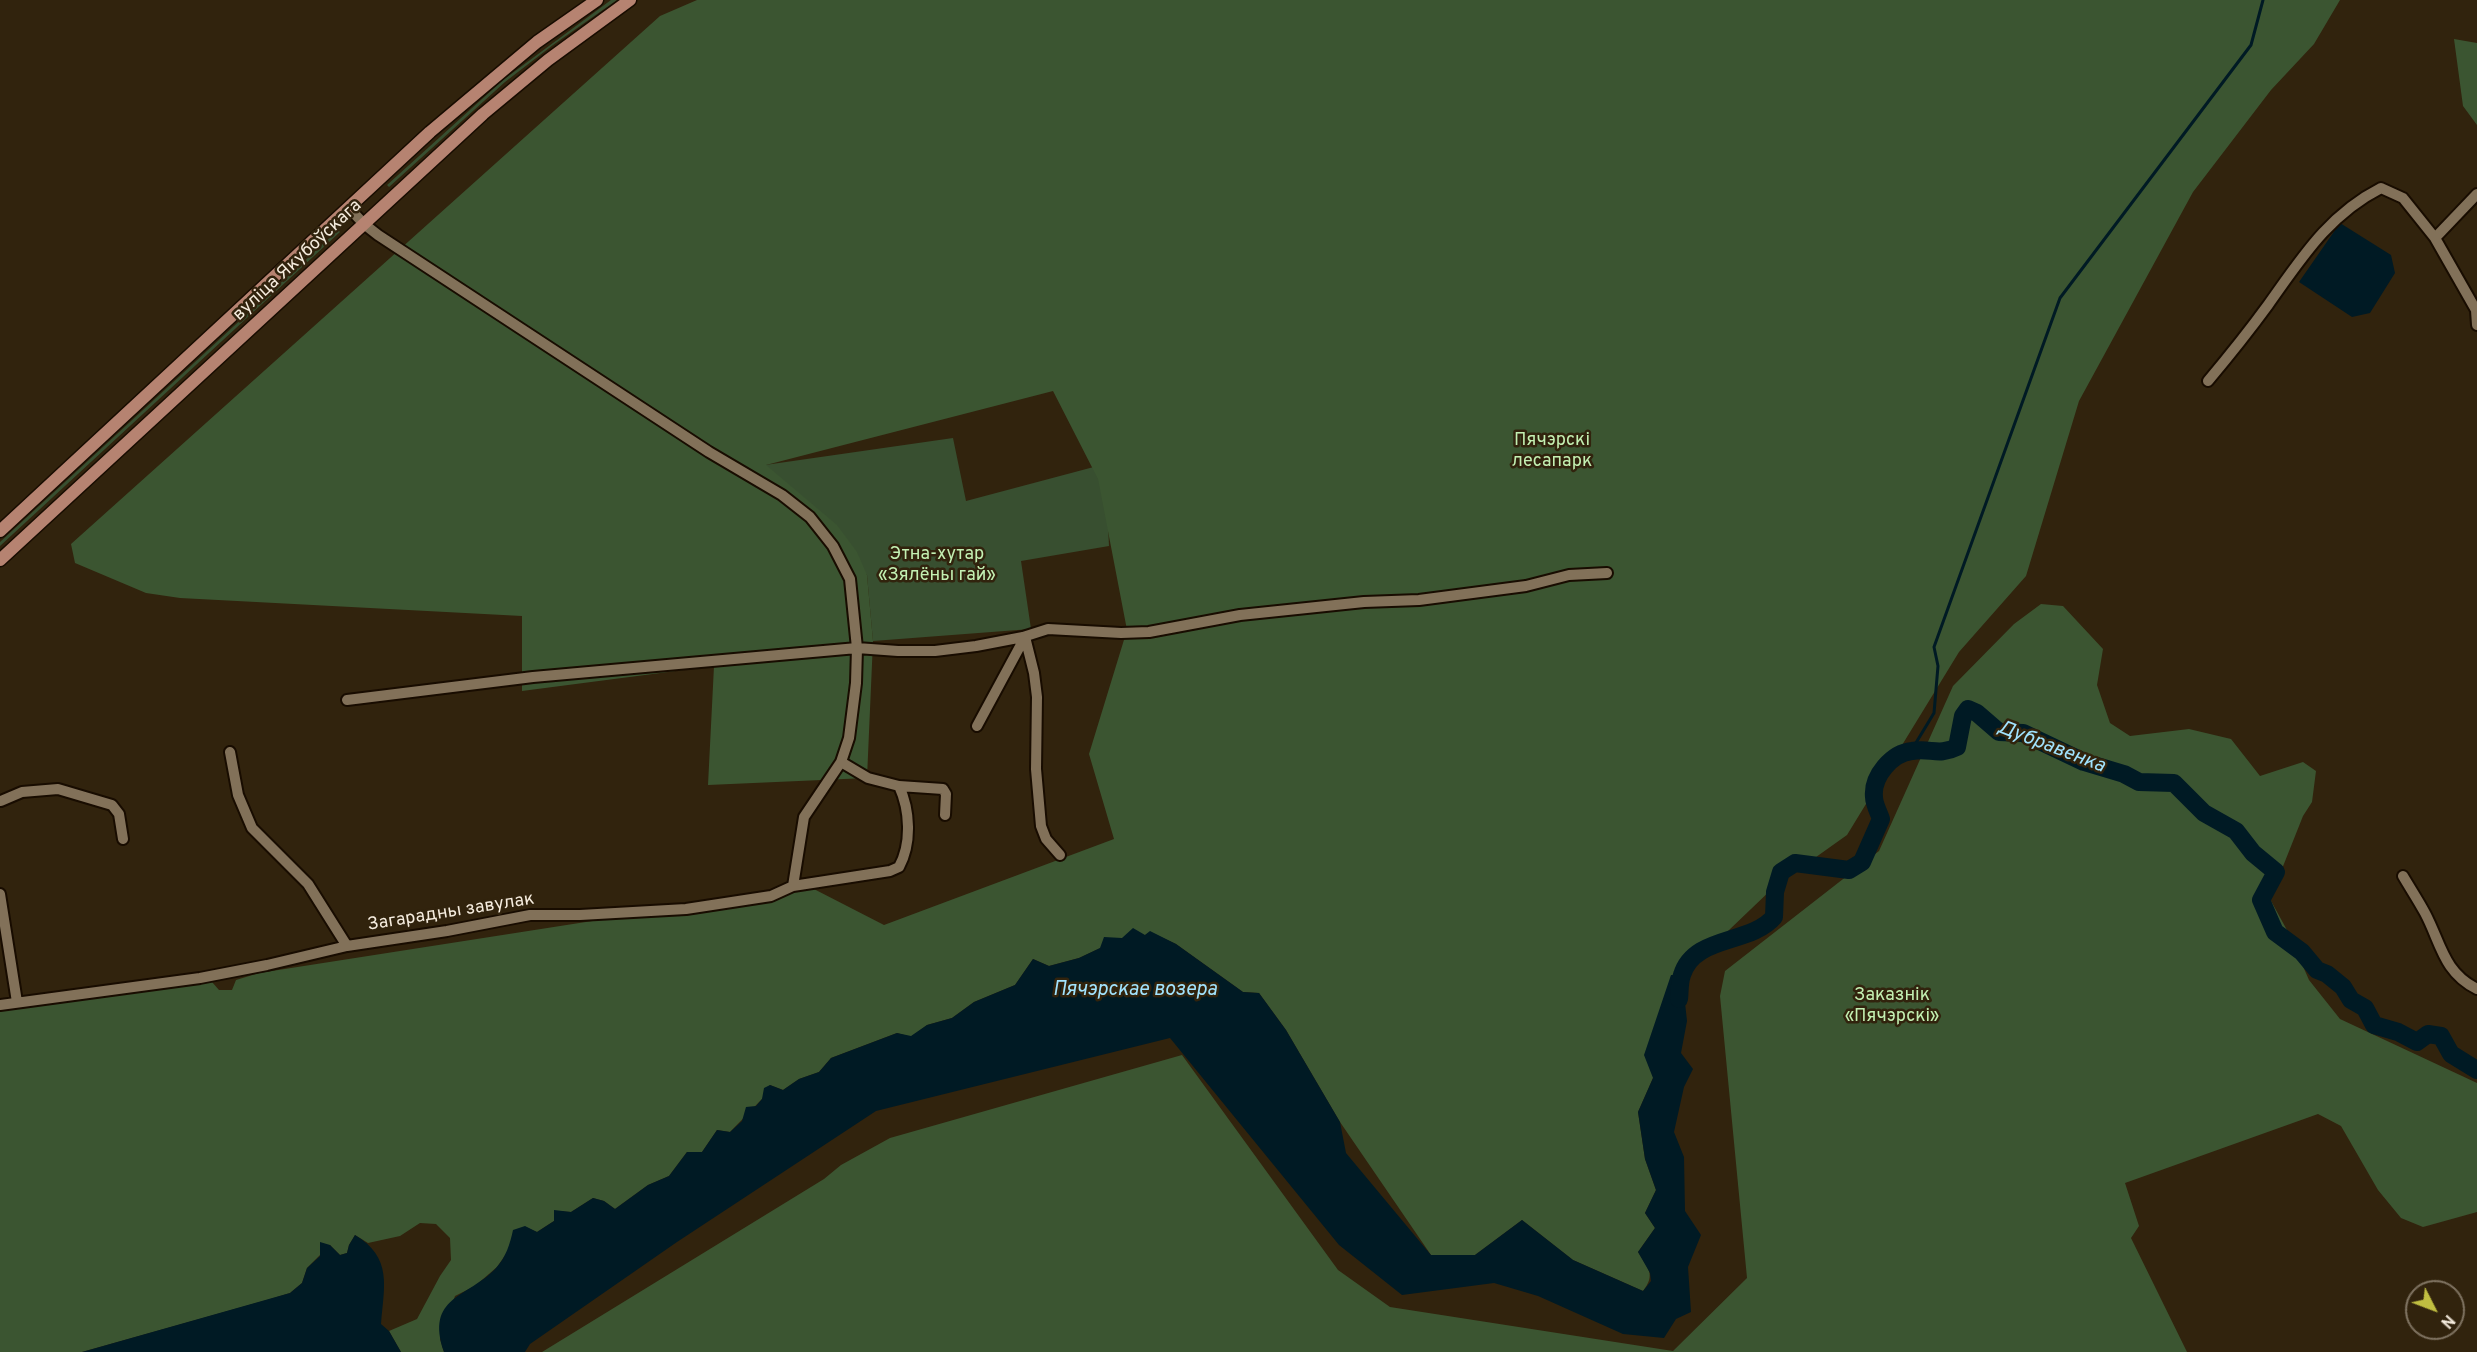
<!DOCTYPE html>
<html>
<head>
<meta charset="utf-8">
<style>
	body { margin:0 }
	#map { position:relative; width:2477px; height:1352px; overflow:hidden; background:#31230d; font-family:Overpass,sans-serif }
	canvas { display:block }
	.north { position:absolute; left:2405px; top:1280px; width:60px; height:60px; box-sizing:border-box; background:#31230d; border:2px solid #7f7361; border-radius:50%; rotate:132deg; font-size:16px; font-weight:700; line-height:24px; text-align:center; color:#f5ecde }
	.north::after { content:''; display:block; margin:auto; width:21px; height:27px; background:#c0be41; clip-path:polygon(50% 0,100% 100%,50% 72%,0 100%) }
</style>
</head>
<body>
<div id="map">
<canvas width="2477" height="1352"></canvas>
<div class="north">N</div>
</div>
<script>
const g = document.querySelector('canvas').getContext('2d');
g.lineJoin = 'round';
function fillPath(path, color) { g.fillStyle = color; g.fill(path, 'evenodd'); }
function stroke(path, color, width, dash) { g.strokeStyle = color; g.lineWidth = width; g.lineCap = dash ? 'butt' : 'round'; g.setLineDash(dash || []); g.stroke(path); }
function write(font, color, halo, rows, align = 'center') {
  g.font = font + ' Overpass,sans-serif'; g.lineWidth = 5; g.setLineDash([]); g.textBaseline = 'middle'; g.strokeStyle = halo; g.fillStyle = color; for (const [text, x, y, turn = 0] of rows) {
    g.save(); g.translate(x, y); g.rotate((+turn || 0) * Math.PI / 180); g.textAlign = isNaN(turn) ? turn : align; if (halo) g.strokeText(text, 0, 0); g.fillText(text, 0, 0); g.restore();
  }
}
const green = new Path2D(`
	M611,0H617L553,45L505,82L389,187L387,185L503,80Z
	M338,230L340,232L0,546V542Z
	M953,438L966,501L1105,464L1109,546L1021,561L1031,629L873,641L867,575L765,465Z`);
const forest = new Path2D(`
	M697,0H2340L2314,44L2271,90L2193,192L2079,401L2026,576L1959,652L1847,835L1774,887L1682,975L1671,976L1653,1078L1638,1112L1645,1159L1656,1190L1645,1213L1655,1228L1638,1252C1648,1269 1656,1274 1643,1291L1573,1260L1522,1220L1475,1255H1431L1340,1122L1286,1030L1259,993L1243,992L1176,944L1150,932L1145,935L1122,938L1079,958L1049,966L1033,959L1015,985L974,1002L952,1018L927,1025L911,1037L897,1033L831,1058L819,1072L799,1079L783,1090L770,1085L762,1099L730,1132L717,1130L702,1152H687L669,1176L648,1185L615,1209L604,1201L593,1198L571,1212L554,1211V1221L537,1232L525,1227L497,1267L475,1286L455,1296L440,1339L444,1352H401L389,1331L417,1319L440,1276L451,1260L450,1238L436,1224L420,1223L400,1236L368,1243L355,1235L349,1245L347,1253L340,1255L330,1245L307,1268L302,1283L290,1293L267,1300L82,1352H0V1011L212,982L219,990H232L236,980L259,973L810,887L884,925L1114,839L1089,754L1127,630L1098,479L1053,391L766,465L837,525L857,552L867,575L873,641L867,778L708,785L714,666L522,691V616L180,598L146,593L75,563L71,544L660,16Z
	M2454,39L2477,43V125L2463,106Z
	M2041,604L2063,606L2103,649L2097,685L2110,723L2130,736L2189,729L2231,739L2260,776L2303,762L2316,771L2312,802L2303,816L2270,899L2288,932L2309,980L2340,1019L2477,1083V1212L2423,1227L2401,1218L2378,1190L2341,1126L2318,1114L2125,1183L2139,1226L2131,1238L2187,1352H542L824,1179L841,1165L890,1138L1182,1055L1338,1270L1390,1307L1673,1351L1747,1278L1720,996L1725,971L1879,851L1953,686L2014,624Z`);
const water = new Path2D(`
	M2340,223L2391,255L2395,273L2370,313L2352,317L2299,282Z
	M1133,928L1145,935L1150,931L1176,944L1243,992L1259,993L1286,1030L1340,1122L1346,1153L1431,1255H1475L1522,1220L1573,1260L1643,1291L1651,1281L1650,1273L1638,1252L1655,1228L1645,1213L1656,1190L1645,1159L1638,1112L1653,1078L1644,1055L1671,975H1682L1687,1021L1681,1053L1693,1069L1684,1087L1674,1132L1684,1157L1685,1211L1701,1235L1688,1267L1691,1312L1676,1319L1664,1338L1623,1334L1538,1296L1494,1283L1402,1295L1339,1245L1170,1038L876,1111L677,1242L530,1344L525,1352H444C425,1296 468,1298 496,1268C506,1257 510,1244 513,1230L525,1226L537,1232L554,1221V1210L571,1212L593,1198L604,1201L615,1209L648,1185L669,1176L687,1152H702L717,1130L730,1132L742,1121L746,1107L756,1106L762,1099L764,1088L770,1085L783,1090L799,1079L819,1072L831,1058L897,1033L911,1036L927,1025L952,1018L974,1002L1015,985L1033,959L1049,966L1079,958L1100,948L1104,937L1122,938Z
	M355,1235C393,1258 384,1286 381,1324L389,1331L401,1352H82L290,1293L302,1283L307,1268L320,1256V1242L330,1245L340,1255L347,1253L349,1245Z`);
const stream = new Path2D(`
	M1911,751L1934,713L1938,666L1934,647L2060,298L2251,45L2263,0`);
const river = new Path2D(`
	M1679,999C1680,992 1679,983 1682,975C1694,935 1750,945 1774,917L1775,892L1781,872L1795,863L1849,870L1862,862L1881,819C1879,813 1874,804 1874,797C1872,776 1892,753 1912,751C1931,748 1939,756 1957,747L1963,716L1968,709L1977,713L1999,732L2023,733L2084,762L2124,774L2139,782L2174,783L2204,813L2236,831L2253,853L2276,872L2261,900L2275,932L2302,952L2317,970L2327,974L2343,987L2351,1000L2365,1008L2374,1025L2398,1032L2417,1042L2428,1034L2441,1036L2451,1054L2477,1070`);
const minor = new Path2D(`
	M349,208L364,224L378,235L709,452L782,495L810,517L833,546L850,579L857,648L856,683L849,738L841,762L804,817L793,886
	M2435,238L2477,194
	M2208,381C2229,356 2249,331 2268,305C2301,259 2328,215 2381,188L2403,198L2435,238L2476,310L2477,325
	M1025,637L1034,673L1037,697L1036,769L1041,826L1046,839L1060,855
	M347,700L533,677L857,648L898,651H935L976,646L1023,637L1048,629L1121,633L1149,632L1240,615L1364,602L1419,600L1526,586L1569,575L1607,573
	M977,726L1025,637
	M230,752L238,795L252,828L308,884L347,946
	M841,762L868,778L899,786L943,789L946,794L945,815
	M1,801L22,792L58,789L112,805L119,814L123,839
	M2403,876C2410,888 2418,900 2425,913C2441,943 2443,972 2477,989
	M0,894L17,1002
	M0,1005L200,978L267,965L347,946L447,931L530,915H580L686,909L771,896L793,886L890,871L899,867C912,843 910,810 899,786`);
const major = new Path2D(`
	M0,531L430,132L537,42L597,0
	M0,560L483,114L548,60L630,0`);
const streetNames = [
	["вуліца Якубоўскага",298,261,-43],
	["Загарадны завулак",451,913,-9]
];
const parkNames = [
	["Пячэрскі",1552,441],
	["лесапарк",1552,462],
	["Этна-хутар",937,555],
	["«Зялёны гай»",937,576],
	["Заказнік",1892,996],
	["«Пячэрскі»",1892,1017]
];
const waterNames = [
	["Дубравенка",2051,748,21],
	["Пячэрскае возера",1135,991]
];
fillPath(green, '#384f30');
fillPath(forest, '#3b5531');
fillPath(water, '#001a24');
stroke(stream, '#001a24', 3);
stroke(river, '#001a24', 18);
stroke(minor, '#180c00', 14);
stroke(major, '#180c00', 15);
stroke(minor, '#827159', 10);
stroke(major, '#b68371', 12);
write('18px', '#f5ecde', '#31230d', streetNames);
write('18px', '#c3f0b2', '#31230d', parkNames);
write('italic 20px', '#a1e3fe', '#31230d', waterNames);
</script>
</body>
</html>
